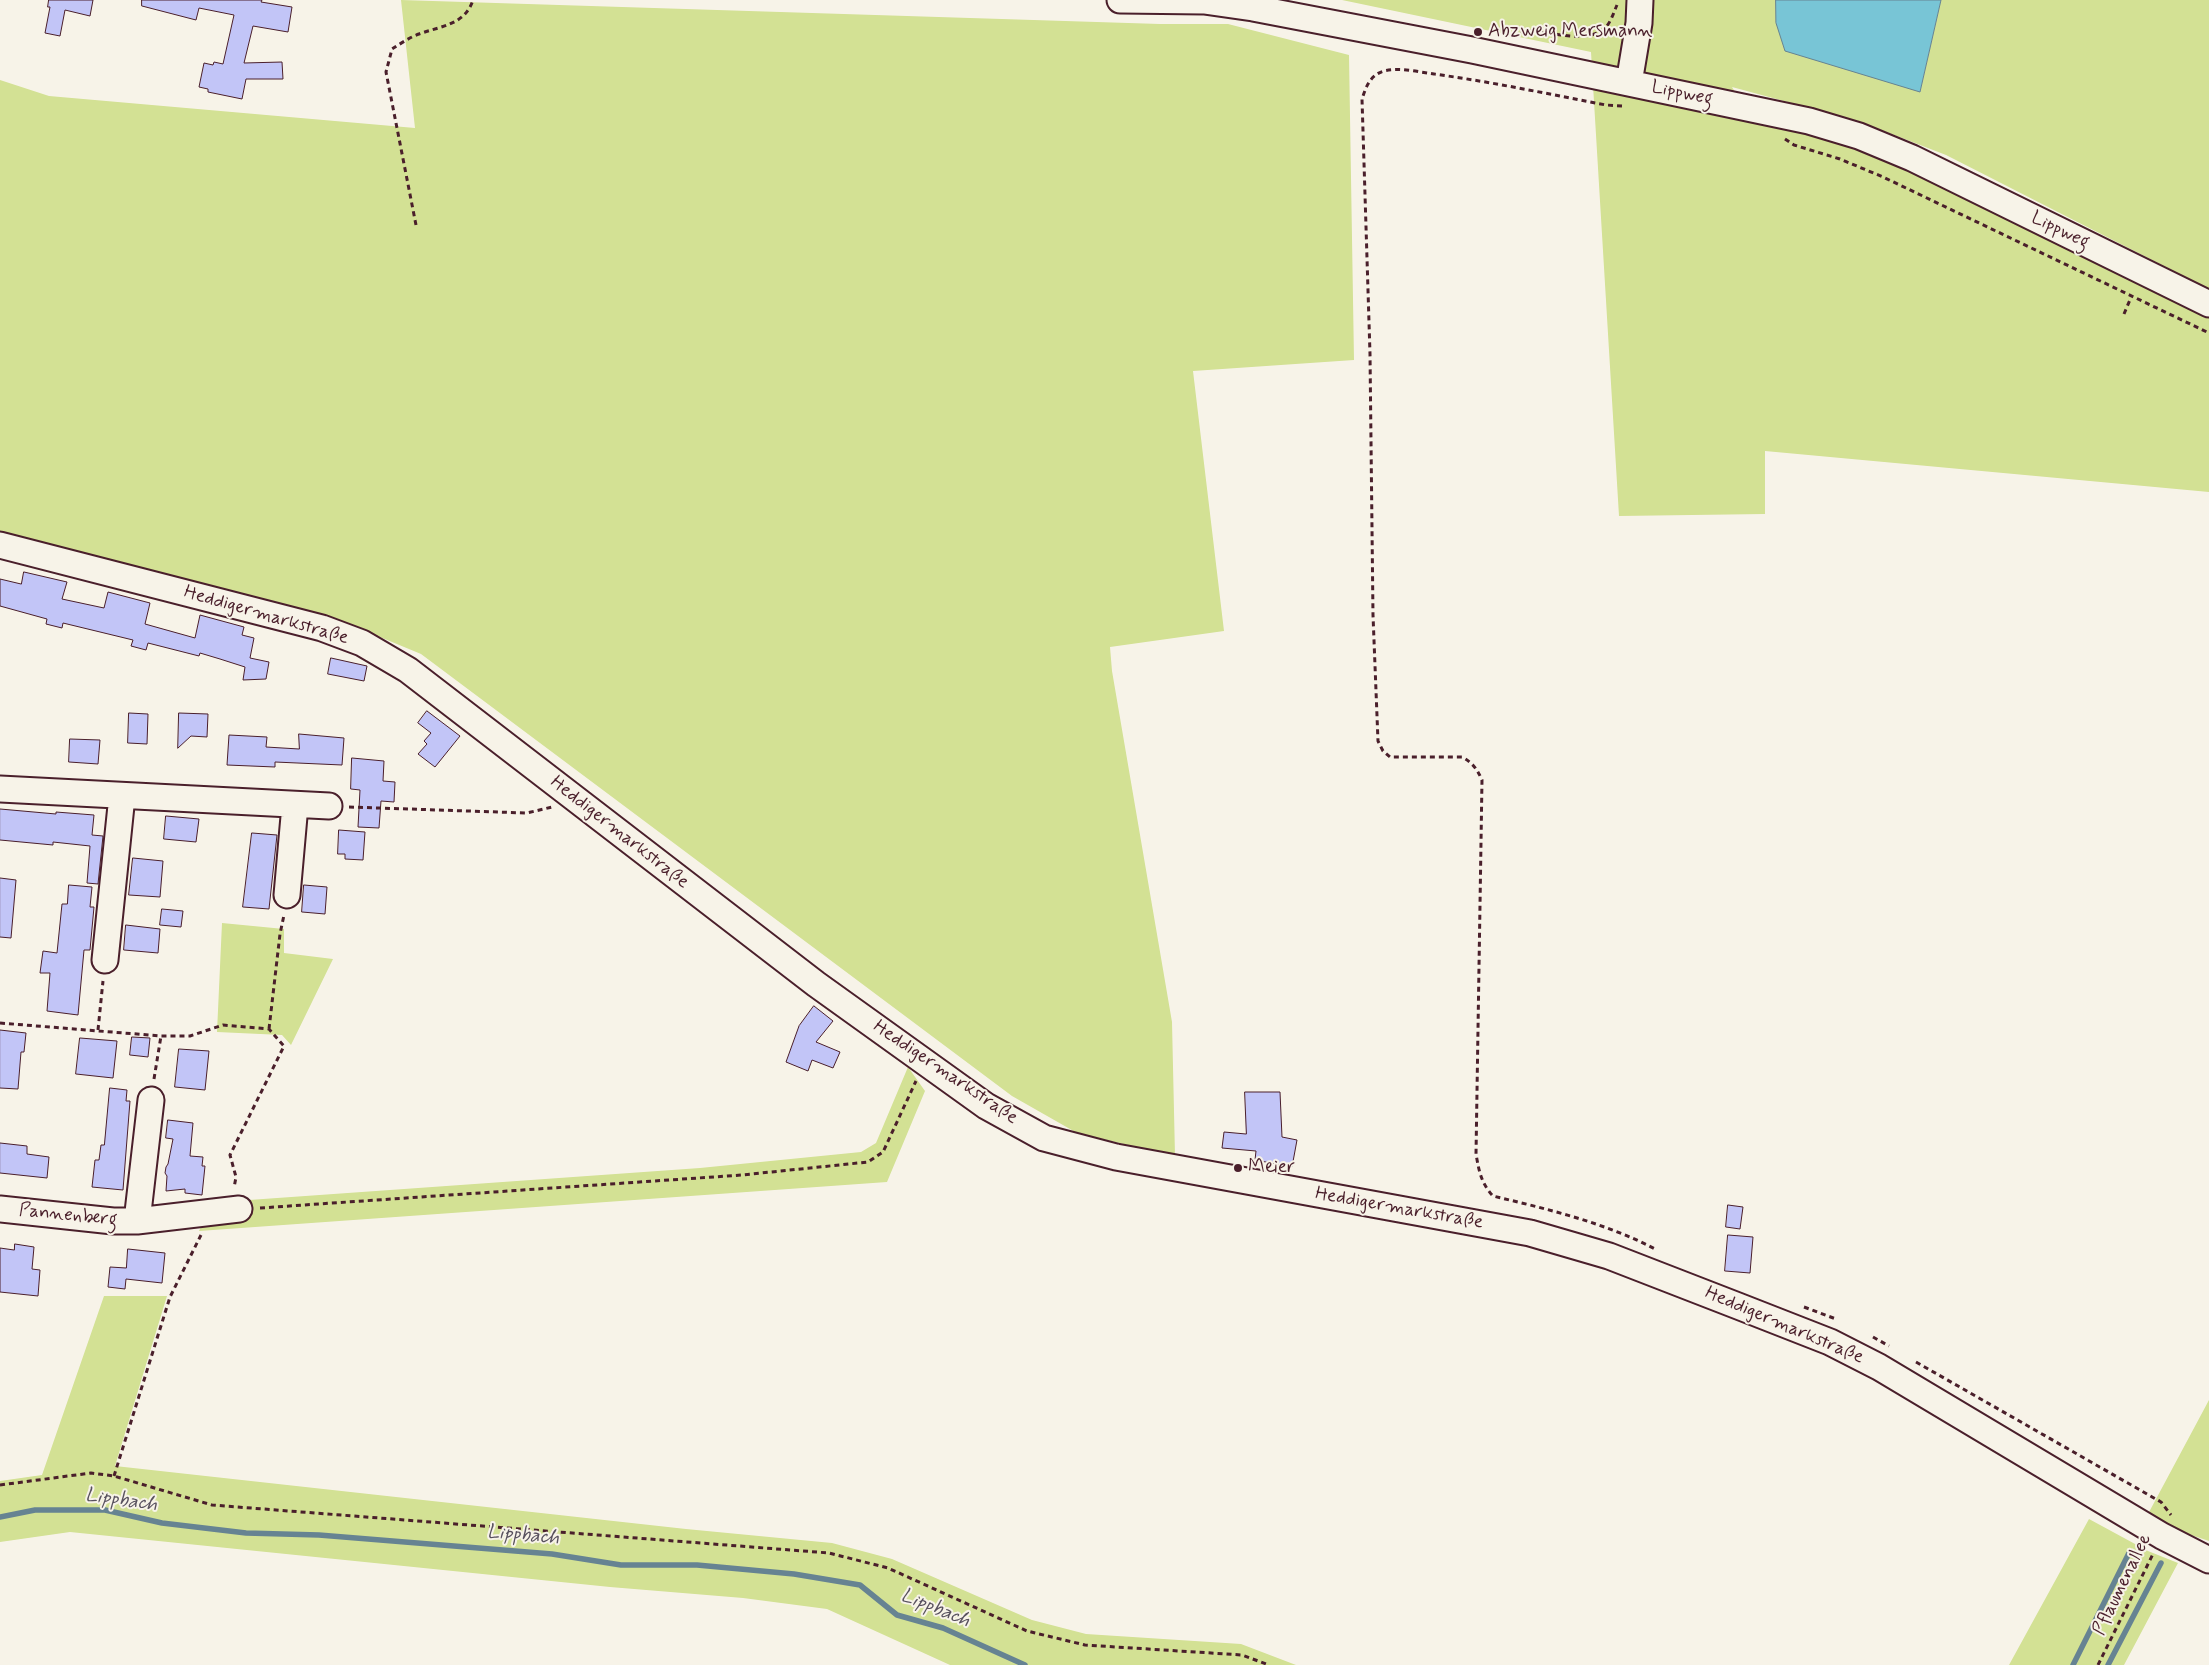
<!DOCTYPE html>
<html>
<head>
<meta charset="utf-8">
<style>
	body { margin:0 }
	canvas { display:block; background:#f7f3e8 }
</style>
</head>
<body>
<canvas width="2209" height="1665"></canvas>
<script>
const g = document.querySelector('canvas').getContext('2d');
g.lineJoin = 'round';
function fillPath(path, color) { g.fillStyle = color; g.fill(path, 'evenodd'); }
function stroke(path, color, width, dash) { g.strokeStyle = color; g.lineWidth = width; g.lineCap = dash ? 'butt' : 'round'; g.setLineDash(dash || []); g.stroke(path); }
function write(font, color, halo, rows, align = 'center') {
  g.font = font + ' Mynerve,sans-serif'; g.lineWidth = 4; g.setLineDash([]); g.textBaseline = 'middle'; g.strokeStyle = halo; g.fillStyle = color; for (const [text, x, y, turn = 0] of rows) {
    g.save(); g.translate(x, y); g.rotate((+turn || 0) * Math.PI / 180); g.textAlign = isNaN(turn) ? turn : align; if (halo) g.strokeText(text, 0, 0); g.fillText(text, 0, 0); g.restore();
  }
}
const green = new Path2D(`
	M401,0L1160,24H1228L1349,55L1354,360L1193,371L1224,631L1110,647L1112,671L1172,1022L1175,1156L1077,1133L1012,1096L421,654L351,625L0,532V80L49,96L415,128Z
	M1342,0H1776V23L1920,92L1941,0H2209V289L1946,155L1858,121L1732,87L1749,115L1865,149L2209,315V492L1765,451V514L1619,516L1591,52Z
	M222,923L284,929V953L333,959L291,1045L282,1035L217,1032Z
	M908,1067L925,1091L887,1182L199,1231L211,1206L249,1200L700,1168L861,1152L876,1143Z
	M104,1296H167L115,1466L686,1529L832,1543L892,1559L1032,1620L1086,1634L1241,1644L1296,1665H950L827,1609L743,1598L610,1587L70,1532L0,1542V1481L42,1475Z
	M2209,1400V1541L2185,1533L2148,1514Z
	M2089,1519L2148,1551L2178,1563L2124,1665H2009Z`);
const water = new Path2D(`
	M1776,0H1941L1920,92L1785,51L1776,23Z`);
const stream = new Path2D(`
	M0,1517L35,1510H105L162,1523L246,1533L319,1535L552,1554L621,1565H697L794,1574L860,1585L897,1615L943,1628L1025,1665
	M2073,1665L2129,1553
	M2108,1665L2161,1563`);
const building = new Path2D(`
	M49,0H93L90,16L65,10L60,36L45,33L50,7H48Z
	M142,0H262L261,2L292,7L288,32L253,26L244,63L282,62L283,79H246L242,99L208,92V89L199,87L204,63L213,65L214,62L223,64L234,15L199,8L196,20L142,6Z
	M24,572L67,582L62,599L104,608L108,592L150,603L145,624L195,638L200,615L244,627L242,635L254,638L250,658L269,662L266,679L243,680L245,667L220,659L200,653L199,656L148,643L146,650L131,646L133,640L63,623L62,628L46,624L47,619L0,606V579L21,584Z
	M331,658L367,666L364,681L328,674Z
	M427,711L460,736L435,767L418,754L427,744L424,741L431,733L418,723Z
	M129,713L148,714L147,744L128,743Z
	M179,713L208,714L207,737L191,736L178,748Z
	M299,734L344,738L342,765L275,762V767L227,765L229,735L267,737L266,747L299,749Z
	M70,739L100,740L98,764L69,762Z
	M352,758L384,761L383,781L395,782L394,802L381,801L379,828L358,827L360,790L351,789Z
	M0,809L56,814V812L94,815L92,835L103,836L98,884L87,883L90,846L53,842V845L0,840Z
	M166,816L199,819L196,842L164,839Z
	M339,830L365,832L363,860L345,859V854H338Z
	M252,833L277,835L269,909L243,907Z
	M133,858L163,861L160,897L129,895Z
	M0,878L16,880L11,938L0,937Z
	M69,885L92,887L90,907H94L90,950H84L78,1015L47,1011L50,973H40L43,951L57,953L62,904H67Z
	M304,885L327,887L325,914L302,912Z
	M162,909L183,911L181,927L160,925Z
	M126,925L160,929L158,953L124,950Z
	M814,1006L833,1021L816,1042L840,1052L833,1068L812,1060L808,1071L786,1062L799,1026Z
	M0,1030L26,1033L24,1052H21L18,1089L0,1088Z
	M132,1037L150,1038L148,1057L130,1055Z
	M80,1038L117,1041L113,1078L76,1074Z
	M179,1049L209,1051L205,1090L175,1087Z
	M110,1088L127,1090L126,1101H130L123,1190L92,1187L95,1160H99L101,1145H104Z
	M1245,1092H1280L1282,1137L1297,1140L1292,1167L1255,1160L1256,1151L1222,1148L1224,1132L1246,1134Z
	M168,1120L193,1123L190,1156L203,1157L202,1166H205L202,1195L185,1193V1189L166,1191L167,1176L165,1173L166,1167L168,1164L173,1139L166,1138Z
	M0,1143L27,1146V1154L49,1157L47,1178L0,1173Z
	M1728,1205L1743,1207L1740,1229L1726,1227Z
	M1728,1235L1753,1237L1750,1273L1725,1271Z
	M15,1244L34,1247L32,1269L40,1270L38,1296L0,1292V1248L14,1250Z
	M128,1249L165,1253L162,1283L126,1279L125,1289L108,1287L110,1267L126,1268Z`);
const path = new Path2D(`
	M1512,35C1517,34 1523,31 1528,31C1549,31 1582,43 1601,31C1610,26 1613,14 1617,5
	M1622,106L1606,105C1549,94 1492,82 1434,74C1418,72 1400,67 1384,71C1370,75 1366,87 1362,99L1370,354L1373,615L1378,741L1383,751L1390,757H1462C1473,763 1477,769 1482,780L1476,1154C1479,1171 1481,1183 1493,1196C1547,1209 1606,1223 1655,1249
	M1785,139L1794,145L1840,159L1883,177L2209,333
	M416,225L386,72L392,49C400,44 410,37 419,34C441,26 465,25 473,0
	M2124,314L2132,295
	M349,807L527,813L552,807
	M0,1023L161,1036H190L223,1025L269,1029L284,1046L230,1155L236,1177L234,1188
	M269,1029L280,934L284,915
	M98,1030L103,981
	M154,1079L161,1036
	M260,1208L742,1175L868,1162L883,1152L916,1081
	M1804,1307L1836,1319
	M1873,1337L1889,1346
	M1916,1362L2161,1502L2171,1515
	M114,1476L170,1297L201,1235
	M0,1485L91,1473L114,1476L212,1505L829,1553L888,1568L1027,1631L1085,1645L1242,1655L1269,1665
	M2098,1665L2153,1554`);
const minor = new Path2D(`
	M1120,0L1204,1L1253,8L1472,50L1809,121L1859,136L1912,158L2209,304
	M1629,83L1639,23L1640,0
	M0,545L322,628L362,643L408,670L816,984L986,1106L1044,1138L1116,1157L1530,1233L1609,1256L1738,1306L1830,1342L1879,1367L2162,1536L2209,1560
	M0,789L329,806
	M287,895L295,805
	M105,960L122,796
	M0,1209L113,1221H137L239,1209
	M137,1221L151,1100`);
const markers = [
	[1478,32,5,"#4a1f2b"],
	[1238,1168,5,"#4a1f2b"]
];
const poiNames = [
	["Abzweig Mersmann",1488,32],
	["Meier",1248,1168]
];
const streetNames = [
	["Lippweg",1682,94,12],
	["Lippweg",2060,231,26],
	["Heddigermarkstraße",266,616,16],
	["Heddigermarkstraße",619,833,38],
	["Heddigermarkstraße",945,1073,34],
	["Heddigermarkstraße",1399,1209,10],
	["Pannenberg",68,1216,6],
	["Heddigermarkstraße",1784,1326,23],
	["Pflaumenallee",2123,1585,-64]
];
const waterNames = [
	["Lippbach",121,1501,8],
	["Lippbach",523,1536,5],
	["Lippbach",935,1609,22]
];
fillPath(green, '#d3e194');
fillPath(water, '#78c5d6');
stroke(water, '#668392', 1);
stroke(stream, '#668392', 5.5);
fillPath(building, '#c2c5f7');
stroke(building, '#4a1f2b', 1);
stroke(minor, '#4a1f2b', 29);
stroke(path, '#4a1f2b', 3, [5, 4]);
stroke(minor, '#f7f3e8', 25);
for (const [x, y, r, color] of markers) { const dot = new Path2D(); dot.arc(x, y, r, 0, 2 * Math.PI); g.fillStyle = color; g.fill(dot); stroke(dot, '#f7f3e8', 2); }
write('19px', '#4a1f2b', '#f7f3e8', poiNames, 'left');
write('19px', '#4a1f2b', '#f7f3e8', streetNames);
write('italic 20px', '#58515e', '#f7f3e8', waterNames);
</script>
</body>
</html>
